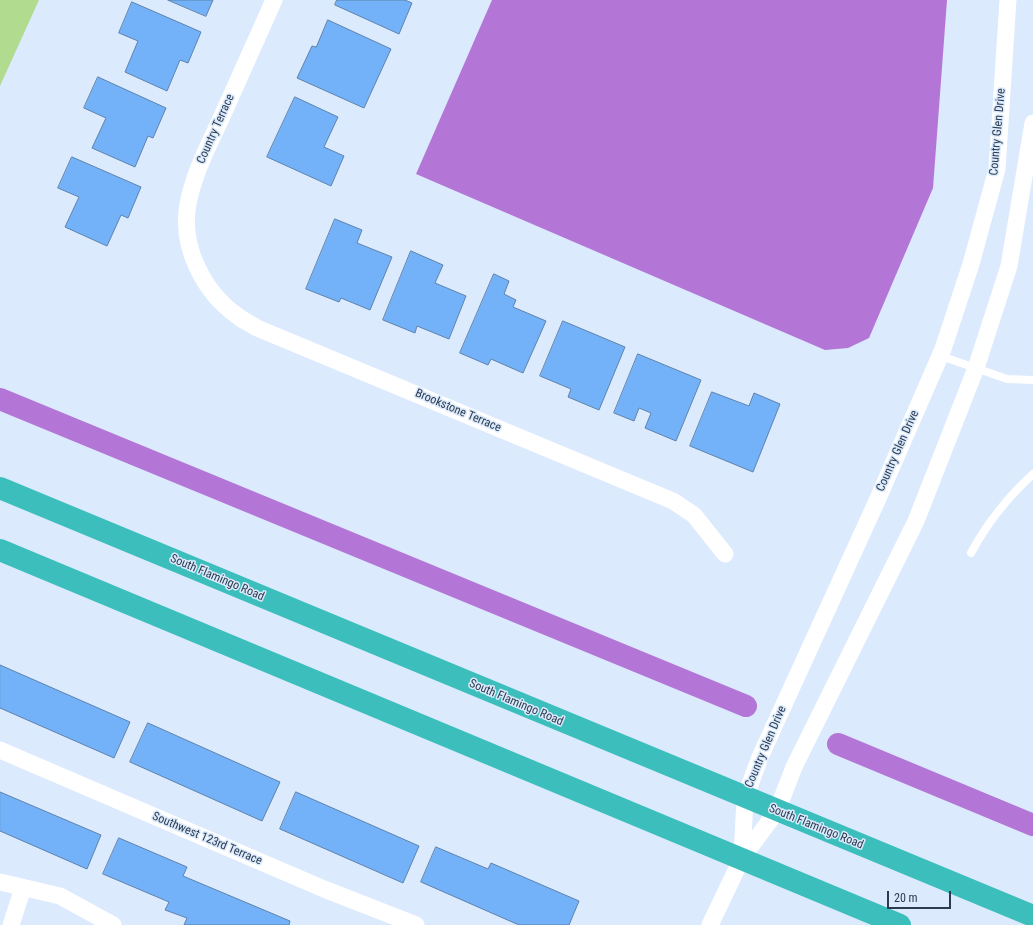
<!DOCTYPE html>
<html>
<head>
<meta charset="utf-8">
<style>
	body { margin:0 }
	#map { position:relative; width:1033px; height:925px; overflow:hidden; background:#dbeafd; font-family:"Roboto Condensed",sans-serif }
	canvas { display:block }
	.scale { position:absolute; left:887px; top:891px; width:64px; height:18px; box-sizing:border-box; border:2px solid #2c3c4e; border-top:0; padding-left:5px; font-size:12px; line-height:14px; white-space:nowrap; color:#2c3c4e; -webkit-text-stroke:3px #dbeafd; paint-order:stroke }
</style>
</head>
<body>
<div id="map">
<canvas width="1033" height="925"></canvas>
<div class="scale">20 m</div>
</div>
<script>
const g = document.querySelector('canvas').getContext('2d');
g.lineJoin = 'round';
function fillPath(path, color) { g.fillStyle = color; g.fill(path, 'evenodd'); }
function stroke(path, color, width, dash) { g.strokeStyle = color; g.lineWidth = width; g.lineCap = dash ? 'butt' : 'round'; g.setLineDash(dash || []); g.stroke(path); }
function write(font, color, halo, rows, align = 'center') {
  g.font = font + ' "Roboto Condensed",sans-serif'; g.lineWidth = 3; g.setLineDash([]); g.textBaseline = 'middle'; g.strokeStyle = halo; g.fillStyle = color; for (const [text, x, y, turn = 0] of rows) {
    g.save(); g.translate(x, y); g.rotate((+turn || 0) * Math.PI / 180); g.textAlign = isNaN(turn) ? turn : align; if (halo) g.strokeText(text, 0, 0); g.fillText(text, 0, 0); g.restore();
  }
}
const green = new Path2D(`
	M0,0H39L0,86Z`);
const water = new Path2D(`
	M492,0H947L933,188L869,338L848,348L825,350L416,174Z`);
const canal = new Path2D(`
	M0,399L746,706
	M838,744L1033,825`);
const building = new Path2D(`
	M168,0H213L206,16Z
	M337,0H405L412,3L399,34L335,5Z
	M132,2L201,32L188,63L180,60L167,91L125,72L138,41L119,33Z
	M328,20L391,49L364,108L297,78L312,46L316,47Z
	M98,77L166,108L153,138L148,136L135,167L92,148L106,118L84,108Z
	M295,97L338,117L324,147L344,156L331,186L267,157Z
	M72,157L141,187L128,218L121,215L107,246L65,227L79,197L58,188Z
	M335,219L362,230L357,243L392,257L370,310L341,298L339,302L306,289Z
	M411,251L443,265L435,283L466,296L449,339L417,326L415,333L383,320Z
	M494,274L509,281L504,294L516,300L513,307L546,321L523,373L491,359L488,365L460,353Z
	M563,321L625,347L599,410L568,397L571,389L540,376Z
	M638,354L701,380L676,441L645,428L651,413L639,408L634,421L614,413Z
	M712,392L749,406L754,393L780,404L753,472L690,446Z
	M0,665L130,722L114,758L0,708Z
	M148,723L280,782L262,821L130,762Z
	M0,792L101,835L87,869L0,831Z
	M296,792L419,846L403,883L280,829Z
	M119,838L187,867L183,876L290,921L289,925H184L187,918L165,910L169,902L103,874Z
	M436,847L488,869L491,863L579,901L569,925H519L421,882Z`);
const service = new Path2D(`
	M941,356L1007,379L1033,380
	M971,553C987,523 1008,497 1033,474`);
const minor = new Path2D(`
	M274,0C257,38 240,76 223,114C210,143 194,172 188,204C180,247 204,293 239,317C244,321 251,324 257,328L673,501L694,515L725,554
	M0,750L324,889L416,925
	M742,858L745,798L760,757L876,503L943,349L971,264L997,169L1008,0
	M0,882L60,896L113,925
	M11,925L23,888
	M710,925L742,858L777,811L794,767L916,521L976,368L1009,266L1033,123`);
const trunk = new Path2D(`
	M0,488L1033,916
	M0,550L900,925`);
const streetNames = [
	["Country Terrace",216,129,-66],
	["Country Glen Drive",998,132,-85],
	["Brookstone Terrace",458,411,23],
	["Country Glen Drive",898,451,-66],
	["South Flamingo Road",217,578,23],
	["South Flamingo Road",516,703,23],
	["Country Glen Drive",766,747,-67],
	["South Flamingo Road",816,827,22],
	["Southwest 123rd Terrace",207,839,23]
];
fillPath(green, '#b1dc90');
fillPath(water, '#b375d6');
stroke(canal, '#b375d6', 22);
fillPath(building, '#73b2f9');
stroke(building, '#5e82ac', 1);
stroke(service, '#fff', 8);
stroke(minor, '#fff', 17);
stroke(trunk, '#3cbfbc', 22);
write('12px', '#2c3c4e', '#dbeafd', streetNames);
</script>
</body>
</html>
